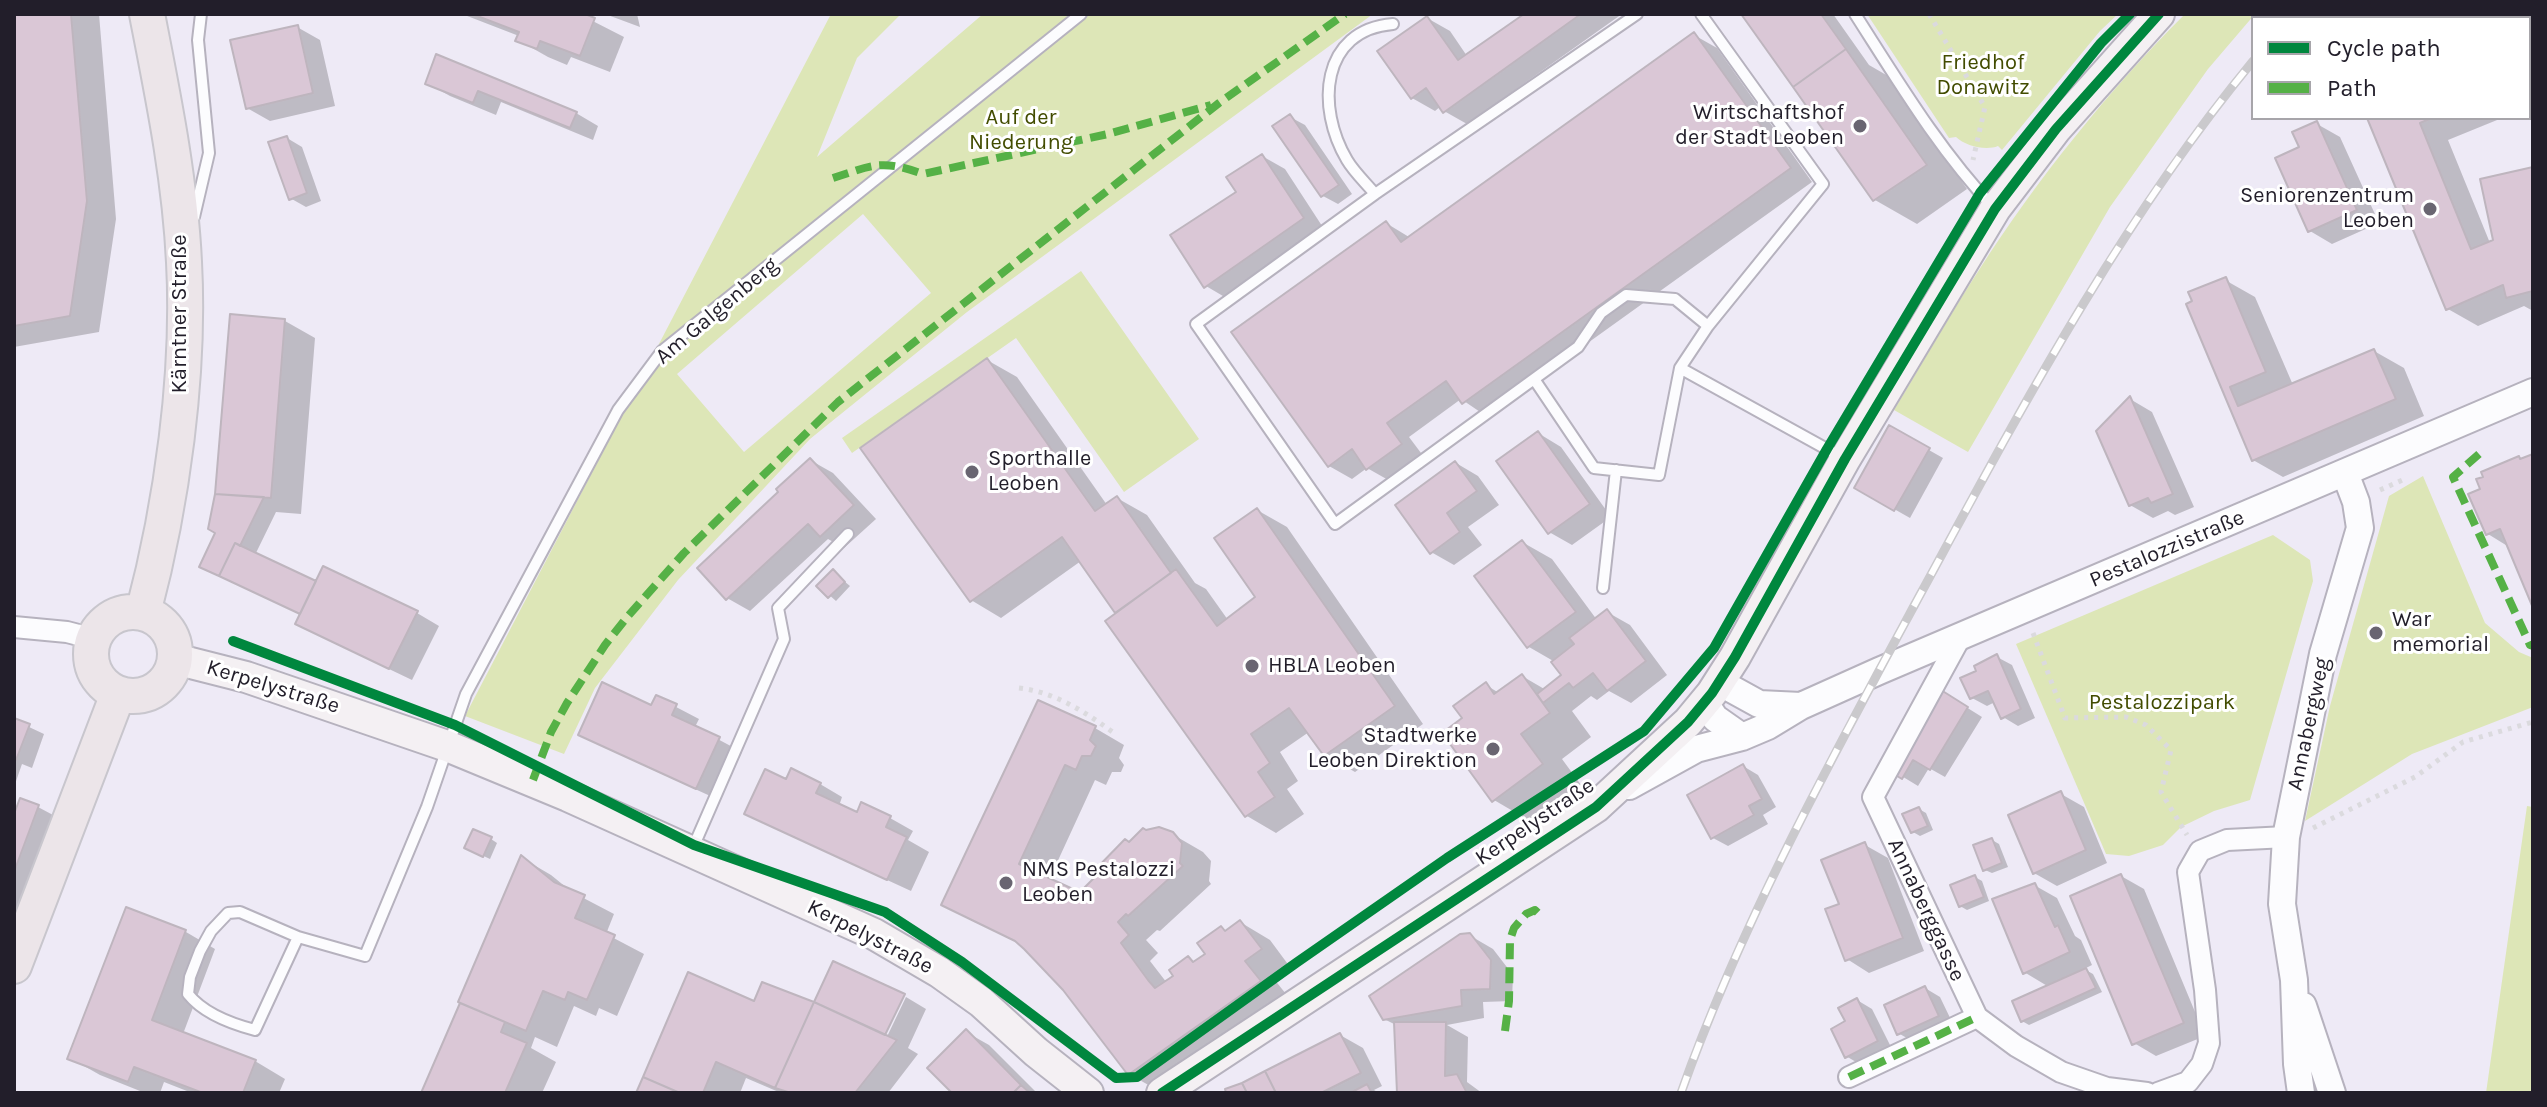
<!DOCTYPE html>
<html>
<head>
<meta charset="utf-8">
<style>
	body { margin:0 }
	#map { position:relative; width:2547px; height:1107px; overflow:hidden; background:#eeeaf6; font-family:Karla,sans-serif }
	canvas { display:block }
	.frame { position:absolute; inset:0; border:16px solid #221e2a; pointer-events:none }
	.legend { position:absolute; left:2251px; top:16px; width:280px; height:104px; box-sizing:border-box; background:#fff; border:2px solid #a7a5aa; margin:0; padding:10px 14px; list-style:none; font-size:24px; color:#221e2a }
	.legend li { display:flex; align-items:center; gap:16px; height:40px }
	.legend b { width:40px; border:2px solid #a7a5aa }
</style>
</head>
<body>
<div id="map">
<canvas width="2547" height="1107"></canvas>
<div class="frame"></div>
<ul class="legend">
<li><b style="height:10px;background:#00873e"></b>Cycle path</li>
<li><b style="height:10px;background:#55b146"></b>Path</li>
</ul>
</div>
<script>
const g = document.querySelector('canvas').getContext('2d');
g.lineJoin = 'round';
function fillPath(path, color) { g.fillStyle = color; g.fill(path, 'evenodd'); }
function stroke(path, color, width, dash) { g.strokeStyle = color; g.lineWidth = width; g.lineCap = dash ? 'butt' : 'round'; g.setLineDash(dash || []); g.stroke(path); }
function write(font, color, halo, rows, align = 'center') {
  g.font = font + ' Karla,sans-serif'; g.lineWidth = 6; g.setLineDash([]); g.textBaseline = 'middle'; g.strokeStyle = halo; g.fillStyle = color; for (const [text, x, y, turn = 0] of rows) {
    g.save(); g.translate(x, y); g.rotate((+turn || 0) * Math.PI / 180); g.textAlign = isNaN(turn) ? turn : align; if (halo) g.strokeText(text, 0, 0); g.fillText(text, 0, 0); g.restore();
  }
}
const green = new Path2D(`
	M831,14H901L857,58L817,157L983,14H1373L967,312L810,439L678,580L595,688L564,754L465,716ZM863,214L931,293L744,452L677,374Z
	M1867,14H2118L2100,31L2002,150L1998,146C1986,151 1965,146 1956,137L1949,138Z
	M2185,14H2255L2208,69L2110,207L1968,452L1894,410C1922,364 1949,316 1979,270C2038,178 2108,91 2185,14Z
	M1081,271L1199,439L1124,492L1016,338L852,453L842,438Z
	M2423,476L2485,623L2519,652L2533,658V707L2412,754L2305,821L2330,706L2389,496Z
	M2273,535L2310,560L2313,581L2250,800L2214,811L2181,827L2163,845L2129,856L2106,854L2016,644Z
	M2527,806L2533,807V1093H2486Z`);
const shadow = new Path2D(`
	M14,14H99L116,219L99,332L14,347Z
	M462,14H579L624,37L610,72L571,57L567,65L548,57L518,40L519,36Z
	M605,14H637L640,27Z
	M1527,14H1622L1467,124L1444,111L1441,106L1435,111L1412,98L1427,18L1450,31L1467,56Z
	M1744,14H1833L1869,65L1888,76L1967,189L1917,224L1875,200Z
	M297,27L320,40L335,106L270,121L247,108Z
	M1694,35L1717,48L1812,182L1486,416L1461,399L1409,437L1424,457L1390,481L1367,468L1352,479L1329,466L1386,223L1409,237Z
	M438,57L576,113L598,126L593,140L501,102L496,115L450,96L427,83Z
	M2529,68L2533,76V105L2529,107Z
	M1290,117L1305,125L1352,194L1338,204L1323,196Z
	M2369,118H2502L2448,140L2490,243L2495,241L2533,169V311L2524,306L2478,326L2448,309Z
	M2317,124L2340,137L2379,223L2332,244L2310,231L2302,148Z
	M287,138L302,147L321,201L306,207L290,198Z
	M1262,156L1285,169L1326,232L1228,299L1206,286L1239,192Z
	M2225,280L2255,297L2293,385L2374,351L2404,368L2424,416L2283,477L2253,460L2195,302Z
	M285,321L315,338L301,514L276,512L255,555L317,584L417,613L439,626L412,680L320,636L218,533Z
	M987,360L1017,377L1107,505L1117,498L1147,515L1195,583L1206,589L1228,620L1258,597L1257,510L1287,527L1423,724L1355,772L1325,755L1309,732L1280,752L1298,781L1287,789L1304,814L1276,833L1247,816L1118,613L1081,561L1001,618L971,600Z
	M2130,399L2152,412L2194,507L2175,515L2168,511L2153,518L2130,505Z
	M1890,428L1943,458L1910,518L1857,488Z
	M1538,433L1561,447L1611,517L1572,545L1549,532Z
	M2533,457V603L2509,547L2488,534L2523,461Z
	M810,460L833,473L876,519L844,548L828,539L750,611L727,598L781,492Z
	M1456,463L1478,476L1499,505L1468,527L1482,545L1454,565L1431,552Z
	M1522,542L1552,559L1597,620L1607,612L1630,625L1667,675L1631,703L1609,691L1597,700L1591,696L1572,711L1591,737L1562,759L1584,789L1535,824L1494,800L1465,719L1486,685L1499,693L1522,676L1546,690L1564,676L1555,662L1529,647Z
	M833,572L850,586L836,601L819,586Z
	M1997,657L2012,665L2035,718L2018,726L2003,717L1995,702L1987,706L1972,698L1979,672Z
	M1942,692L1982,717L1945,777L1929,768L1918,786L1895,772Z
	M657,697L699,719L695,727L742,752L719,800L603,747L580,734L652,707Z
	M14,720L44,734L32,768L22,764L14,787Z
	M1095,728L1124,745L1119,758L1124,765L1121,772H1112L1106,785L1095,780L1049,880L1074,892H1082L1130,844L1172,834L1203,852L1211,861L1209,881L1211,884L1160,931L1157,930L1146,940L1158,953L1150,961L1167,983L1176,977L1188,959L1195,963L1208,955L1221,929L1227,932L1240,922L1270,940L1290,967L1274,979L1290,999L1159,1091L1129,1074L1065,988L1024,946L943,904Z
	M1743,766L1758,775L1776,807L1763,815L1768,824L1728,846L1713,838Z
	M787,782L820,784L842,797L839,806L858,815L890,818L913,831L908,840L929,852L911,891L770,826L747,813Z
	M2061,794L2084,807L2107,863L2057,886L2034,873Z
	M38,807L53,815L14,919V820Z
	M1919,809L1926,813L1933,830L1920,836L1913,832Z
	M491,839L497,843L490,859L473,851Z
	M1992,840L1999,844L2008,867L1992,873L1985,870Z
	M1865,845L1888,858L1924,951L1869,973L1847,959L1841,905Z
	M522,858L551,875L572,892L614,914L606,934L644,954L617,1016L599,1008L596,1016L574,1006L557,1047L535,1037L531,1048L556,1062L542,1093H423Z
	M2121,876L2144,889L2205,1036L2156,1056L2134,1043Z
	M1975,877L1982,881L1989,901L1967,910L1960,906Z
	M2034,885L2057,898L2075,936L2081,940L2092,965L2084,969L2093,974L2102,992L2029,1025L2022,1021L2049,987L2024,972Z
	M127,910L186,932L215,949L183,1034L255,1061L285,1079L279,1093H192L164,1082L160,1093H145L100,1075L70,1058Z
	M1469,935L1493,949L1513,975L1512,1001L1483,1002L1484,1018L1447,1025L1468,1037L1467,1082L1482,1093H1399L1396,1025L1384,1019Z
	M1925,988L1940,997L1953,1024L1914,1042L1898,1033Z
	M906,997L926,1009L908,1048L918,1054L888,1093H781L746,1078L740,1093H638L755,1004L883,1045Z
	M1857,1000L1872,1009L1892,1049L1861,1065L1846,1056L1848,1022Z
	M966,1032L989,1045L1037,1093H955Z
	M1340,1035L1363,1048L1382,1086L1374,1090L1379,1093H1228Z`);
const building = new Path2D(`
	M14,14H71L87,201L70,316L14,326Z
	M472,14H585L595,18L580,56L540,41L537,49L515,41L519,32Z
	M1524,14H1581L1443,113L1426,88L1411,99L1377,51L1427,16L1458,60Z
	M1741,14H1821L1846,49L1793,87Z
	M298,25L313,93L246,109L230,40Z
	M1694,32L1791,168L1462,404L1446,381L1387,423L1402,444L1366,470L1352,449L1328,467L1231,332L1386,221L1401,242Z
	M1846,49L1927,165L1873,201L1793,87Z
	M436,54L577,112L570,128L478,91L473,103L425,84Z
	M1290,114L1339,185L1321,197L1272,126Z
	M2367,118H2432L2420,123L2471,249L2493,240L2480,179L2533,167V291L2506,298L2503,285L2446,310Z
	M2317,121L2357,210L2308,232L2275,158L2299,147L2292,132Z
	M287,136L307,193L289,200L268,142Z
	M1262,154L1304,218L1204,288L1170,235L1236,192L1226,177Z
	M2226,277L2266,372L2230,387L2238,406L2374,349L2396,399L2252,461L2186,304L2192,301L2188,292Z
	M230,314L285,319L271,498L215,494Z
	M987,358L1095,511L1117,496L1171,573L1115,613L1062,537L970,602L860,448Z
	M2130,396L2173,494L2151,503L2148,498L2129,506L2096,431Z
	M1889,425L1930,448L1894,511L1854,488Z
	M1538,431L1590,504L1548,534L1496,461Z
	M2533,454V608L2500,529L2486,535L2468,494L2480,489L2476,479L2483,477L2481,472L2519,456L2520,459Z
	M810,458L854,505L820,537L808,524L726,600L697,568L778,492L776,489Z
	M1455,461L1477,491L1447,513L1460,532L1430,554L1395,505Z
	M215,494L264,497L240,546L235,543L219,576L199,567L215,533L208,529Z
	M1257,508L1395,706L1324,756L1289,708L1251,734L1270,763L1258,772L1275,797L1245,817L1105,621L1176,569L1217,626L1255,597L1214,538Z
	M1522,540L1576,612L1527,648L1474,576Z
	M235,543L316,581L300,614L219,576Z
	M323,566L418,611L389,669L295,624Z
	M833,569L845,582L828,598L816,586Z
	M1607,609L1646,661L1607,691L1593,673L1573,688L1569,683L1543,703L1537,694L1561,675L1551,662L1574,644L1569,638Z
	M1997,654L2021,709L2001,719L1988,691L1970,699L1960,678L1976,671L1974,666Z
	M1522,674L1550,713L1521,734L1543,764L1492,802L1442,733L1462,718L1453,706L1486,682L1494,694Z
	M602,682L651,705L656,695L677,704L672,715L720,737L696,789L578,735Z
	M1941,690L1968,707L1930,770L1913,760L1902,779L1892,773Z
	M1038,700L1096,726L1090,740L1096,746L1091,756H1082L1076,770L1065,765L1019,864L1075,890H1082L1095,877L1091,874L1125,839L1129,842L1143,828L1146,830L1159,827L1173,832L1182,843L1180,863L1183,866L1128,916L1126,914L1118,922L1129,935L1121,943L1148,980L1155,988L1173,976L1169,970L1188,956L1193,962L1205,954L1197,943L1221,926L1225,931L1240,920L1262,949L1245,961L1261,981L1128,1075L1063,990L1024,949L1015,941L941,905Z
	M14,718L30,724L16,760H14Z
	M1743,764L1762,799L1749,806L1754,815L1711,839L1687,795Z
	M791,768L821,783L816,793L857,812L861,802L891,816L886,827L907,837L887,880L744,814L765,769L786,779Z
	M2061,791L2086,850L2033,874L2008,815Z
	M20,798L39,805L14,872V814Z
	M1919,807L1928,826L1911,833L1902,814Z
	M473,829L492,837L483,857L464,848Z
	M1992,838L2002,863L1983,871L1973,845Z
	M1865,842L1903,938L1845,961L1825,909L1839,904L1821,860Z
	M521,855L554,882L585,895L575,918L615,935L587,1000L568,992L565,1000L543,991L526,1031L458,1002Z
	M2121,874L2184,1023L2132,1045L2070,896Z
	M1975,875L1984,897L1959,907L1950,885Z
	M2035,883L2055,927L2058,925L2070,952L2023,974L1992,899Z
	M126,907L186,930L152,1020L256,1060L243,1093H203L134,1067L128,1082L67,1059Z
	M1470,933L1491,960L1490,989L1461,990L1462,1006L1383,1020L1369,996L1460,934Z
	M833,961L905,994L885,1035L814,1002Z
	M2086,968L2096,988L2021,1022L2012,1001Z
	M688,972L754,1001L762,982L814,1002L775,1088L716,1062L703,1093H680L643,1077Z
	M1925,986L1939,1016L1897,1035L1884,1005Z
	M1857,998L1878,1041L1845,1058L1831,1029L1845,1021L1838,1008Z
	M814,1002L897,1040L855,1093H791L775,1088Z
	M460,1003L505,1022L501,1032L527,1043L505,1093H421Z
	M1394,1022H1446L1445,1076L1457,1074L1467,1093H1397Z
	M966,1029L1021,1085L1013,1093H952L927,1068Z
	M1340,1033L1361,1073L1321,1093H1276L1265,1071Z
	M1265,1071L1276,1093H1247L1242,1083Z
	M643,1077L680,1093H636Z
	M1242,1083L1247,1093H1226L1225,1089Z
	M1367,1084L1372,1093H1350Z
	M1021,1085L1030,1093H1013Z`);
const path = new Path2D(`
	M1929,14L1985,107L1973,160
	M2380,490L2407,478
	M2033,633L2065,718L2126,717L2146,725L2171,750L2161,792L2187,835
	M1019,688C1055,692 1085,712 1114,733
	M2313,828L2415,777L2463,742L2533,722`);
const service = new Path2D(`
	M1637,14L1375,194L1196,324L1335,524L1534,379L1594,468L1659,475L1680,368L1708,326L1823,184L1701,14
	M1855,14C1898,81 1939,150 1994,208
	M1375,194C1366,183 1354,172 1347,160C1316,108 1320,30 1393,24
	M194,217L209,153L198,40L201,14
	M1680,368L1843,458
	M1534,379L1578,347L1601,313L1626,295L1675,299L1708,326
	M1603,588L1616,470
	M692,850L784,639L778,608L848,534
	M298,937L255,1030C232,1024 203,1013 188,994L190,977L200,951L211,931L228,913L240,912L298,937L365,956L427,807L466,694L618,410L662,351L1081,14`);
const minor = new Path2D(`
	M14,627L67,632L94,639
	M1961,636L1873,797L1977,1017L2016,1046L2061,1072L2107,1088L2147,1093
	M1849,1077L1977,1017
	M2158,1093L2188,1082L2202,1064L2209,1043L2205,990L2188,872L2200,851L2227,840L2286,837`);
const tertiary = new Path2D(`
	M1719,682L1759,704L1801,706
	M1705,703L1715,718L1742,737
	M1629,786L1696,749L1742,737L1768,726L1801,706L1879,671L2533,392
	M2303,1006L2332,1093
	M2301,1093L2297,1064L2294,980L2282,904L2286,837L2323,654L2360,528L2356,502L2345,473`);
const secondary = new Path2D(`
	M175,659L246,677L447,746L568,796L874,934L939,972L981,1002L1036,1052L1088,1093
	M1162,1093L1596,807L1688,722L1712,693L1735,657L1845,459L1995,209L2056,129L2159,14`);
const primary = new Path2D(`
	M91 654a42 42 0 1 1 84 0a42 42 0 1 1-84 0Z
	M143,613C172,504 190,374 184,262C180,178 163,96 147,14
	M14,966L118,694`);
const rail = new Path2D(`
	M2289,18L2292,14
	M1681,1093C1741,923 1835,752 1921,593C2021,409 2119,223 2253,61`);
const quiet = new Path2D(`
	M833,178C873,165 882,159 923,174L1108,134L1211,105
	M2479,454L2453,477L2530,645L2533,646
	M533,780L551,732L567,703L605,645L628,616L684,553L838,402L1219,103L1345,14
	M1505,1031L1509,1001L1510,940L1514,928L1526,914L1535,910L1541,916
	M1849,1077L1977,1017`);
const cycleway = new Path2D(`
	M233,641L455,725L694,845L885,912L962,962L1116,1078L1137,1077L1296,963L1447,858L1644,731L1714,648L1827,449L1980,193L2101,43L2130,14
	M1162,1093L1596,807L1688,722L1712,693L1735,657L1845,459L1995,209L2056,129L2159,14`);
const markers = [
	[1860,126,8,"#696571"],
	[2430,209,8,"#696571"],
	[972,472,8,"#696571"],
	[2376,633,8,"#696571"],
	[1252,666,8,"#696571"],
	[1493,749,8,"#696571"],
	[1006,883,8,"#696571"]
];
const parkNames = [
	["Friedhof",1983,63],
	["Donawitz",1983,88],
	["Auf der",1021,118],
	["Niederung",1021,143],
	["Pestalozzipark",2162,703]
];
const poiNames = [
	["Wirtschaftshof",1844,113,"right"],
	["der Stadt Leoben",1844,138,"right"],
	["Seniorenzentrum",2414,196,"right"],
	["Leoben",2414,221,"right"],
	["Sporthalle",988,459],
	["Leoben",988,484],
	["War",2392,620],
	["memorial",2392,645],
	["HBLA Leoben",1268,666],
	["Stadtwerke",1477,736,"right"],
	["Leoben Direktion",1477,761,"right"],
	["NMS Pestalozzi",1022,870],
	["Leoben",1022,895]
];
const streetNames = [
	["Am Galgenberg",717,311,-40],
	["Kärntner Straße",180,314,-90],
	["Pestalozzistraße",2167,549,-23],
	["Kerpelystraße",273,687,17],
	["Annabergweg",2309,724,-78],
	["Kerpelystraße",1535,822,-34],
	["Annaberggasse",1926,910,65],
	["Kerpelystraße",870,937,27]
];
fillPath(green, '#dde6b7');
fillPath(shadow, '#0003');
fillPath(building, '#dac7d6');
stroke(building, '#beb5be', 2);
stroke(service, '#b6b2be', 14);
stroke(minor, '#b6b2be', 24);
stroke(tertiary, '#b6b2be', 30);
stroke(secondary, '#b6b2be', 34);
stroke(primary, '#c8c6cd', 38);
stroke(path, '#dbdade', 5, [4, 6]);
stroke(service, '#fcfcfe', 10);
stroke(minor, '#fcfcfe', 20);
stroke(tertiary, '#fcfcfe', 26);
stroke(secondary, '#f4f0f3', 30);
stroke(primary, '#ece5e9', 34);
stroke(rail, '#cac9cc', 9);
stroke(rail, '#fff', 6, [18]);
stroke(quiet, '#55b146', 8, [16, 8]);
stroke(cycleway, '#00873e', 10);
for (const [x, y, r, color] of markers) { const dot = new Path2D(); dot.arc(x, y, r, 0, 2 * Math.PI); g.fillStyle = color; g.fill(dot); stroke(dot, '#fff', 3); }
write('22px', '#424c00', '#fff', parkNames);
write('22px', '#221e2a', '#fff', poiNames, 'left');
write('22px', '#221e2a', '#fff', streetNames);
</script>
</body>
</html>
